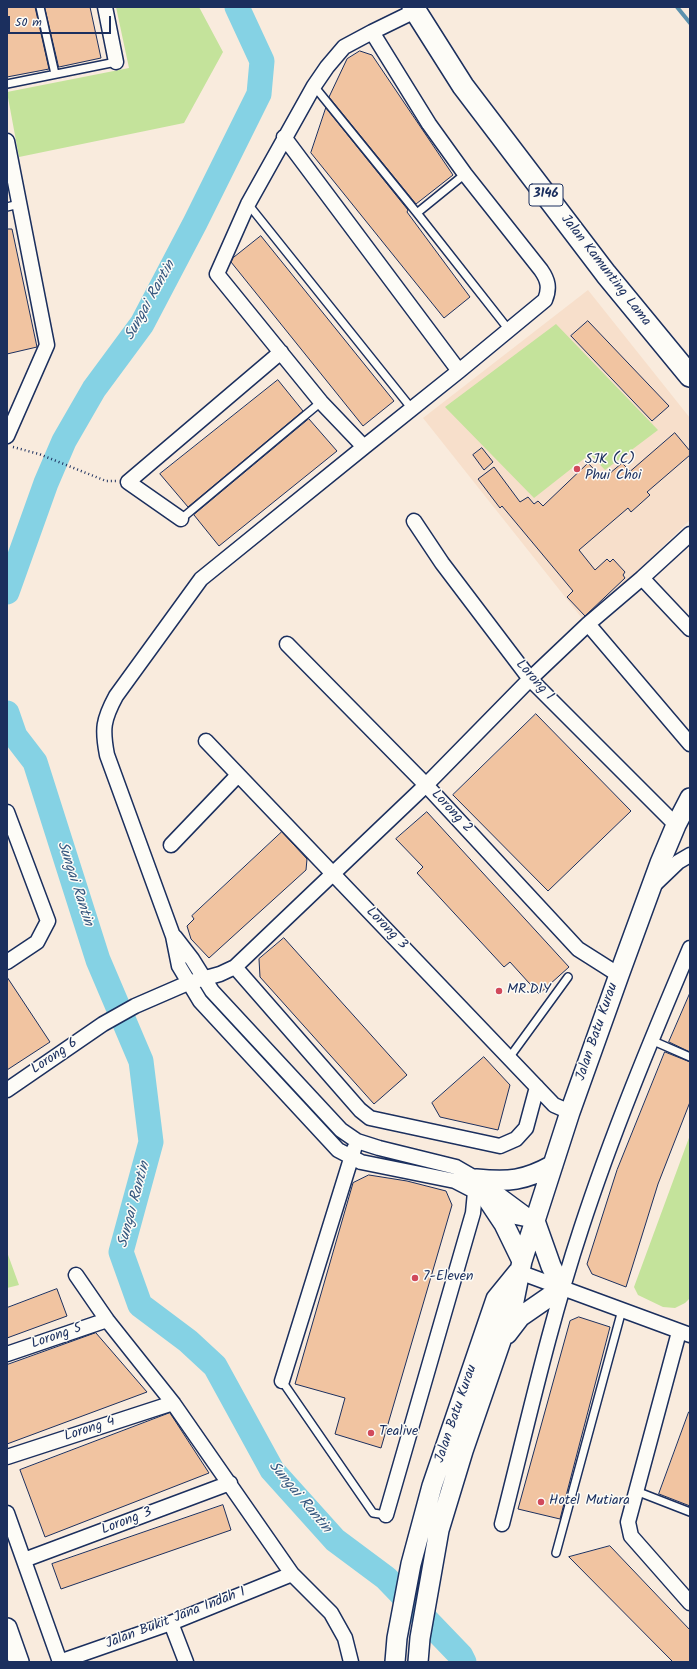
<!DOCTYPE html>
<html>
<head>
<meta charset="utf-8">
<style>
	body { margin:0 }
	#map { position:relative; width:697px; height:1669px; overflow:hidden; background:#f9ebdd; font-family:Kalam,sans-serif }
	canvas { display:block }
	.frame { position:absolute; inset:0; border:8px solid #1b2f5e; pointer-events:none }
	.scale { position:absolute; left:8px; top:16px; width:103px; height:18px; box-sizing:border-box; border:2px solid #1b2f5e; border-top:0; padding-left:5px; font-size:12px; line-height:14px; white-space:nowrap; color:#1b2f5e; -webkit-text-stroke:3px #fdfcf7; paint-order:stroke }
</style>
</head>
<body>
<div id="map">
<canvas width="697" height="1669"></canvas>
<div class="frame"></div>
<div class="scale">50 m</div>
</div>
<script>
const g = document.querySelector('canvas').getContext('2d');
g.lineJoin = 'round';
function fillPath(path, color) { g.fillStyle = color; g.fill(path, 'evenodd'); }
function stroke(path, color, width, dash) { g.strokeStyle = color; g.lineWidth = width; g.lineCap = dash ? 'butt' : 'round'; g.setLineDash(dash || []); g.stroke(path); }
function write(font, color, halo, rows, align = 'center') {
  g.font = font + ' Kalam,sans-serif'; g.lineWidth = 3; g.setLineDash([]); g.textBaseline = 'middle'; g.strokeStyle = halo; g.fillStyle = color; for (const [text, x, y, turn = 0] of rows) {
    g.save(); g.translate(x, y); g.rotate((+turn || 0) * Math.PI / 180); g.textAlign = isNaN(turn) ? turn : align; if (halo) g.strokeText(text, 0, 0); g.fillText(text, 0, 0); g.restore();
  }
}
const built = new Path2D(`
	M588,290L690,418V520L585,622L423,418Z`);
const green = new Path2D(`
	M116,7H199L223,52L184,123L19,157L7,92L129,68Z
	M556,324L658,430L605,470L590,454L534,498L445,407Z
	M690,1135V1298L685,1303L675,1308L663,1307L638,1295L634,1287Z
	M7,1252L19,1285L7,1288Z`);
const stream = new Path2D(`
	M677,7L690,23`);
const river = new Path2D(`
	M7,592L46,483L64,441L94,389L142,324L195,223L259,94L262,61L237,7
	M7,713L15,736L35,762L98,960L141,1061L151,1142L121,1252L140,1305L188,1341L215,1366L272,1470L335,1540L386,1578L461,1656L464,1662`);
const building = new Path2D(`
	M7,7H35L49,69L7,77Z
	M45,7H90L101,58L59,67Z
	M360,51L372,55L453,175L416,204L329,97L347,59Z
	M326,108L408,210L407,212L470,297L444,318L311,153Z
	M7,229H12L37,347L7,354Z
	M261,236L394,401L363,426L231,262L233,258Z
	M588,321L669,406L652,421L571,336Z
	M278,380L303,411L188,507L160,474Z
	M309,419L337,451L219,546L194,515Z
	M675,433L690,451V455L647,492L650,495L631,512L628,508L579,550L595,570L607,559L610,562L613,559L625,572L623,575L625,578L585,616L567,597L573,591L502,506L500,508L478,479L494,467L520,502L528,497L534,504L538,501L543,506L588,463L603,479L622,463L630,471Z
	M482,448L493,462L484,470L473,455Z
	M536,714L631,811L548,891L453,795Z
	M427,812L569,967L539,994L510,962L504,967L417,873L423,867L396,839Z
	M282,832L307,859L306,870L209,958L191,939L187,926L194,919L192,916Z
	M284,938L407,1075L374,1104L260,977L259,959Z
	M7,977L50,1042L7,1070Z
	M690,993V1052L669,1042Z
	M665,1052L690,1062V1102L658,1184L626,1287L592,1274L587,1264L617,1170Z
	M484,1057L510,1085L498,1130L440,1117L432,1103Z
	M369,1175L407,1181L446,1191L452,1205L381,1448L335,1434L345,1398L295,1384L353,1183Z
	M57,1289L67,1316L7,1338V1308Z
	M579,1317L610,1327L560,1519L518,1509L570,1321Z
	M96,1333L147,1392L7,1444V1365Z
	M689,1412H690V1506L659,1494Z
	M170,1413L209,1473L45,1537L20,1470Z
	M223,1505L231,1530L61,1589L52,1564Z
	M610,1546L690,1630V1662H673L569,1557Z`);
const path = new Path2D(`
	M13,447L39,454L106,481H116`);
const lane = new Path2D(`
	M40,7L55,74
	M7,84L116,62
	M314,86L417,213L509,330
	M248,204L412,409
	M7,207L19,204
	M417,213L465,174
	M181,519L321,402
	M651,1040L690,1057
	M509,1058L568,977
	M282,1381L373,1513L386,1515
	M636,1491L690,1512
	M556,1553L622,1310`);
const street = new Path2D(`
	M105,7L116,62
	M372,32L429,124L465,174L541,270C548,280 550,288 545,300L459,371L364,447L201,579L116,696C103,720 102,729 107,755L173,936L179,966L200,1001L338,1150L361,1162L455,1181L486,1197L511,1216L535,1221
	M284,137L459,371
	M7,141L47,345L7,436
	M364,447L321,402L217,274L248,204L314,86L327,67L344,47L372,32L415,11
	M181,519L128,482L281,352
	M414,521L442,563L530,679L676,825
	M642,578L690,629
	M588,624L690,744
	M287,644L426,785L578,949L619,975
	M206,741L554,1105L570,1112
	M7,812L48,921L37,942L7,962
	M171,845L238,775
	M654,885L678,862L690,855
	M175,937L192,959L212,991L341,1130L357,1141L379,1148L456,1167L482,1182L532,1219
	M235,967L360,1110L370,1118L500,1146L516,1139L526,1128L537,1087
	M7,1090L103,1024L135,1006L188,983L220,974L235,967L426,785L530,679L588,624L642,578L690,534
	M519,1272L690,1335
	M76,1275L107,1320L173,1403L292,1574L331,1613L345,1638L351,1662
	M679,1332L628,1522L631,1536L690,1603
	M7,1354L107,1320
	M282,1381L354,1149
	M7,1457L173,1403
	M7,1513L60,1662
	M386,1515L473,1213L475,1192
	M502,1524C527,1426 549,1326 581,1229C612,1134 651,1040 690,948
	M24,1560L230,1483
	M171,1623L186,1662
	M59,1662L171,1623L292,1574`);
const secondary = new Path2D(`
	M476,1179C509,1182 524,1181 553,1165
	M486,1197L504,1224L522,1261
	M507,1334L520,1317L562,1288L551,1266L535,1221
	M7,1628L19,1662
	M395,1662L397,1638L411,1564L432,1486L496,1299L518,1272
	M418,1662L420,1638L439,1530L463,1451L513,1306L522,1261L570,1112L619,975L660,863L676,825L690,798`);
const primary = new Path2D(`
	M413,7L463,86L606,274L690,376`);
const markers = [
	[577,469,4,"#d1495b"],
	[499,991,4,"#d1495b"],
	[415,1278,4,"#d1495b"],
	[371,1433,4,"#d1495b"],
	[541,1502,4,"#d1495b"]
];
const shields = [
	[546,195,34]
];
const shieldNames = [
	["3146",546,195]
];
const streetNames = [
	["Jalan Kamunting Lama",605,271,52],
	["Lorong 1",534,681,48],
	["Lorong 2",451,812,47],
	["Lorong 3",386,929,46],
	["Jalan Batu Kurau",598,1032,-71],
	["Lorong 6",55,1057,-34],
	["Lorong 5",57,1337,-19],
	["Jalan Batu Kurau",457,1414,-71],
	["Lorong 4",90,1430,-18],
	["Lorong 3",127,1522,-21],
	["Jalan Bukit Jana Indah 1",176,1619,-21]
];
const poiNames = [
	["SJK (C)",585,461],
	["Phui Choi",585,477],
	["MR.DIY",507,991],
	["7-Eleven",423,1278],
	["Tealive",379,1433],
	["Hotel Mutiara",549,1502]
];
const waterNames = [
	["Sungai Rantin",151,301,-61],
	["Sungai Rantin",74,884,72],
	["Sungai Rantin",135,1205,-75],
	["Sungai Rantin",299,1498,50]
];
fillPath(built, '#f7dfcb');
fillPath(green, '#c4e39b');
stroke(stream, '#5b91ae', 4);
stroke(river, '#85d2e4', 25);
fillPath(building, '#f1c4a1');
stroke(building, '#1b2f5e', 1);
stroke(lane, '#1b2f5e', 10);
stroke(street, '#1b2f5e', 17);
stroke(secondary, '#1b2f5e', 22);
stroke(primary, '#1b2f5e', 24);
stroke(path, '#1b2f5e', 2.5, [1, 3]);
stroke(lane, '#fdfcf7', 7);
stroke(street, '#fdfcf7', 14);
stroke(secondary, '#fdfcf7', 19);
stroke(primary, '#fdfcf7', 21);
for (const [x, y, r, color] of markers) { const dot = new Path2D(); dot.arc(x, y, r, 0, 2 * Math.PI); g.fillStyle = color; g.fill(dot); stroke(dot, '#fdfcf7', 1.5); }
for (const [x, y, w] of shields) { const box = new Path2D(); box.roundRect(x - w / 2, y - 11, w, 22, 3); g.fillStyle = '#fdfcf7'; g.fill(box); stroke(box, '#1b2f5e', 1); }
write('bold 13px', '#1b2f5e', null, shieldNames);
write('14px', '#1b2f5e', '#fdfcf7', streetNames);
write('14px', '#1b2f5e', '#fdfcf7', poiNames, 'left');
write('italic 15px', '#365880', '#fdfcf7', waterNames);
</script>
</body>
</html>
